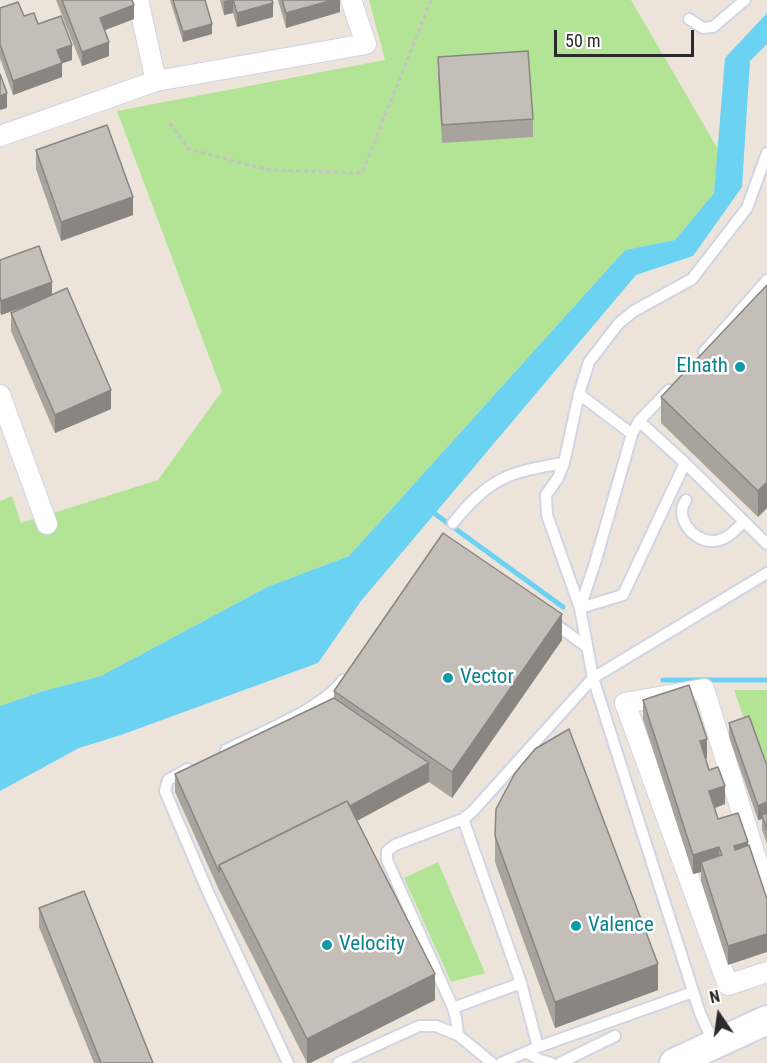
<!DOCTYPE html>
<html>
<head>
<meta charset="utf-8">
<style>
	body { margin:0 }
	#map { position:relative; width:767px; height:1063px; overflow:hidden; background:#ece4db; font-family:"Roboto Condensed",sans-serif }
	canvas { display:block }
	.north { position:absolute; left:689px; top:985px; width:60px; height:60px; -webkit-text-stroke:4px #fff; paint-order:stroke; rotate:347deg; font-size:16px; font-weight:700; line-height:24px; text-align:center; color:#2a2a2a }
	.north::after { content:''; display:block; margin:auto; width:21px; height:27px; background:#2a2a2a; clip-path:polygon(50% 0,100% 100%,50% 72%,0 100%) }
	.scale { position:absolute; left:554px; top:30px; width:140px; height:27px; box-sizing:border-box; border:3px solid #2a2a2a; border-top:0; padding-left:8px; font-size:18px; line-height:21px; white-space:nowrap; color:#2a2a2a; -webkit-text-stroke:4px #fff; paint-order:stroke }
</style>
</head>
<body>
<div id="map">
<canvas width="767" height="1063"></canvas>
<div class="north">N</div>
<div class="scale">50 m</div>
</div>
<script>
const g = document.querySelector('canvas').getContext('2d');
g.lineJoin = 'round';
function fillPath(path, color) { g.fillStyle = color; g.fill(path, 'evenodd'); }
function stroke(path, color, width, dash) { g.strokeStyle = color; g.lineWidth = width; g.lineCap = dash ? 'butt' : 'round'; g.setLineDash(dash || []); g.stroke(path); }
function write(font, color, halo, rows, align = 'center') {
  g.font = font + ' "Roboto Condensed",sans-serif'; g.lineWidth = 5; g.setLineDash([]); g.textBaseline = 'middle'; g.strokeStyle = halo; g.fillStyle = color; for (const [text, x, y, turn = 0] of rows) {
    g.save(); g.translate(x, y); g.rotate((+turn || 0) * Math.PI / 180); g.textAlign = isNaN(turn) ? turn : align; if (halo) g.strokeText(text, 0, 0); g.fillText(text, 0, 0); g.restore();
  }
}
const green = new Path2D(`
	M369,0H631L718,149L714,193L675,240L625,250L349,556L267,587L101,676L43,691L0,706V501L12,496L21,523L158,480L222,391L117,111L385,60Z
	M734,690H767V785Z
	M438,862L485,973L451,982L404,878Z`);
const water = new Path2D(`
	M767,13V44L750,61L742,187L693,256L636,275L361,601L318,663L121,735L79,748L0,791V706L43,691L101,676L267,587L349,556L625,250L675,240L714,193L725,58Z`);
const stream = new Path2D(`
	M431,511L563,607
	M663,680H767`);
const path = new Path2D(`
	M170,123L188,149L270,170L362,173L431,0`);
const lane = new Path2D(`
	M689,19L703,28L713,27L745,0
	M704,352L767,280
	M579,394L632,434
	M639,421L685,463L767,544
	M686,500C674,516 692,541 712,541C726,541 735,531 744,521
	M453,523C489,478 508,472 564,463
	M580,608L595,563L632,434L639,421L669,390
	M580,608L623,595L685,463
	M551,621L587,647
	M226,750C259,733 322,709 343,680
	M188,769L168,780L165,791L208,892L288,1063
	M463,819L521,983L538,1047
	M453,1008L521,983
	M458,1035L456,1018L453,1008L387,860V851L395,845L463,819L472,812L593,678L767,573
	M714,1044L700,1013L593,678L580,608L547,515L546,495L558,478L564,463L579,394L589,362L619,323L634,311L692,279L747,208L767,153
	M526,1052L540,1060L551,1063
	M338,1063L419,1026H436L458,1035L492,1063
	M501,1063L538,1047L693,992
	M560,1063L615,1036`);
const street = new Path2D(`
	M138,0L156,81
	M0,136L156,81L366,44L351,0
	M0,395L47,524
	M767,894L704,689L625,703L728,985L767,972`);
const secondary = new Path2D(`
	M674,1063L767,1020`);
const wall = new Path2D(`
	M56,0H132L134,19L105,30L109,56L82,66Z
	M170,0H205L212,34L183,42Z
	M220,0H272L273,17L237,27L233,13L224,15Z
	M278,0H340V12L286,28Z
	M0,8L24,16L38,24L72,60L62,63V77L13,95L0,58Z
	M438,57L533,119V137L442,143L438,75Z
	M36,150L133,215L61,241L36,169Z
	M0,260L52,295L111,409L55,433L11,331V313L25,306L1,315L0,312Z
	M767,285L758,517L661,423V397Z
	M562,640L452,798L429,782L357,821L435,1000L310,1063H307L219,890L175,792V774L334,698V691Z
	M643,700L707,758H705L709,770L725,804L715,808L718,819L738,813L728,965L701,881V872L693,874L643,719Z
	M729,723L767,766V844L762,830V819L758,820L729,737Z
	M495,836L658,990L555,1028L495,862Z
	M39,908L153,1063H94L39,927Z`);
const shadedWall = new Path2D(`
	M228,0H233V13L224,15V1Z
	M333,0H340V12L286,28V13Z
	M273,3V17L237,27V13Z
	M134,5V19L100,32V18Z
	M212,24V34L183,42V32Z
	M109,42V56L82,66V52Z
	M72,45V60L57,65V50Z
	M62,63V77L13,95V81Z
	M7,93V108L0,110V96Z
	M133,197V215L61,241V222Z
	M52,282V297L1,315V301Z
	M111,390V409L55,433V415Z
	M767,482V508L758,517V491Z
	M562,614V640L452,798V772Z
	M707,739V758L700,760V741Z
	M429,763V782L347,826L222,870Z
	M725,786V804L709,810V791Z
	M767,802V817L762,815V819L758,820V806Z
	M748,842V860L734,865V846Z
	M719,847V866L701,862V872L693,874V855Z
	M767,934V952L728,965V946Z
	M658,964V990L555,1028V1002Z
	M435,974V1000L310,1063H307V1039Z`);
const building = new Path2D(`
	M62,0H132L134,5L100,18L109,42L82,52Z
	M173,0H205L212,24L183,32Z
	M233,0H272L273,3L237,13Z
	M282,0H333L286,13Z
	M18,2L24,16L34,13L38,24L61,16L72,45L57,50L62,63L13,81L0,44V8Z
	M528,51L533,119L442,125L438,57Z
	M0,74L7,93L0,96Z
	M107,125L133,197L61,222L36,150Z
	M39,246L52,282L1,301L0,297V260Z
	M767,285V482L758,491L661,397Z
	M67,288L111,390L55,415L11,313Z
	M443,533L562,614L452,772L334,691Z
	M689,685L707,739L700,741L709,770L718,767L725,786L709,791L718,819L738,813L748,842L734,846L735,850L749,845L767,899V934L728,946L701,862L722,855L719,847L693,855L643,700Z
	M334,698L429,763L350,806L347,801L219,865V872L175,774Z
	M749,716L767,766V802L758,806L729,723Z
	M569,729L658,964L555,1002L495,836L496,809L515,773L535,749Z
	M347,801L435,974L307,1039L219,865Z
	M767,813V830L762,815Z
	M84,891L153,1063H101L39,908Z`);
const markers = [
	[740,367,6,"#0f9aa8"],
	[448,678,6,"#0f9aa8"],
	[576,926,6,"#0f9aa8"],
	[327,945,6,"#0f9aa8"]
];
const cultureNames = [
	["Elnath",728,367,"right"],
	["Vector",460,678],
	["Valence",588,926],
	["Velocity",339,945]
];
fillPath(green, '#b3e496');
fillPath(water, '#6bd2f1');
stroke(stream, '#6bd2f1', 5);
stroke(lane, '#d0d4e3', 14);
stroke(street, '#d0d4e3', 22);
stroke(secondary, '#d0d4e3', 32);
stroke(path, '#c3c3c3', 3, [4.5, 3]);
stroke(lane, '#fff', 10);
stroke(street, '#fff', 20);
stroke(secondary, '#fff', 28);
fillPath(wall, '#a9a39e');
fillPath(shadedWall, '#898581');
fillPath(building, '#c4beb8');
stroke(building, '#898581', 1.5);
for (const [x, y, r, color] of markers) { const dot = new Path2D(); dot.arc(x, y, r, 0, 2 * Math.PI); g.fillStyle = color; g.fill(dot); stroke(dot, '#fff', 2); }
write('21px', '#0d838f', '#fff', cultureNames, 'left');
</script>
</body>
</html>
